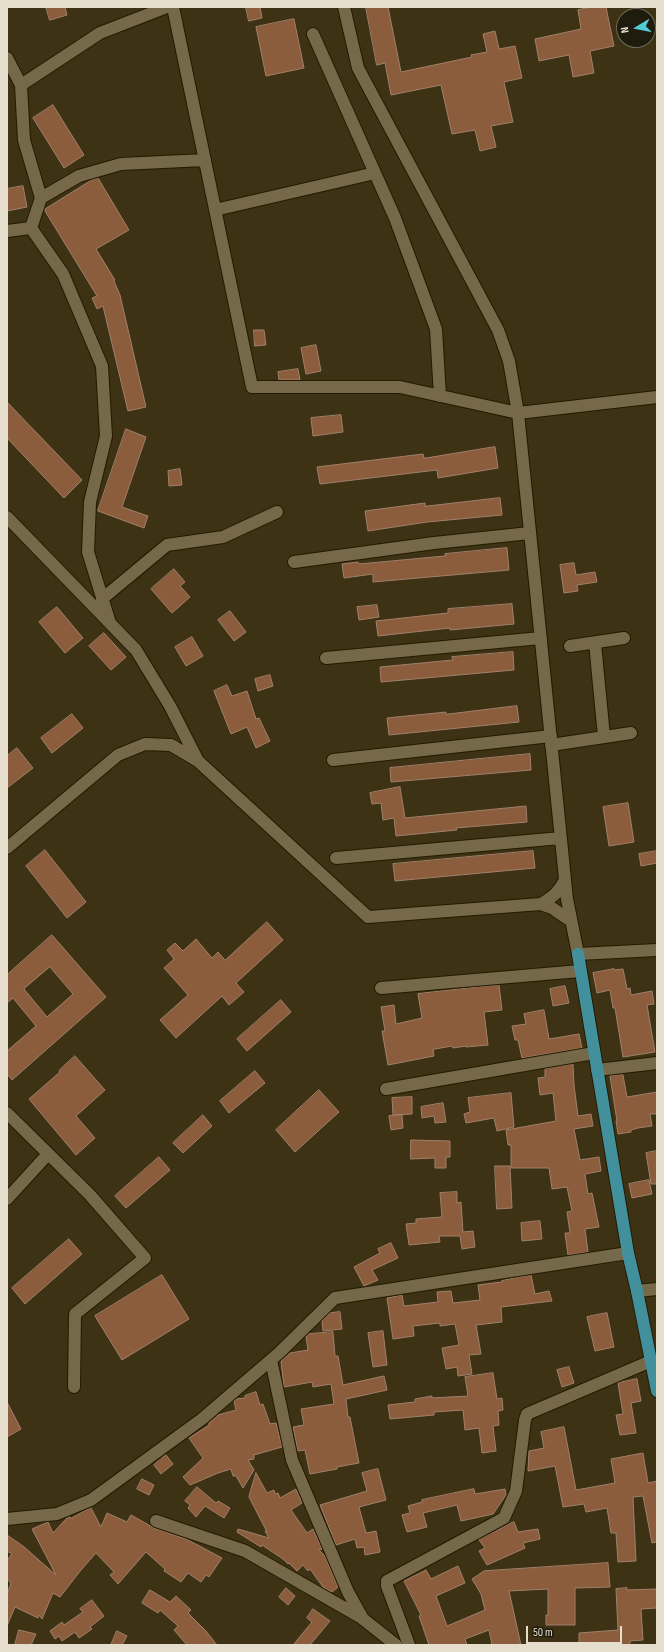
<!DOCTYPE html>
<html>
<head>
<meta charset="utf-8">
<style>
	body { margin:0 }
	#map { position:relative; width:664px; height:1652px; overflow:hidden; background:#3d3213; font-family:"Sofia Sans Condensed",sans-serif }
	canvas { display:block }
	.frame { position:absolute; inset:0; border:8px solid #e5decd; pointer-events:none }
	.north { position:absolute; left:616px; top:8px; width:40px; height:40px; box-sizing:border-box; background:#1f1b0d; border:1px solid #6e695a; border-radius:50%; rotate:260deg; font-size:11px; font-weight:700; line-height:16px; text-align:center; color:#e5decd }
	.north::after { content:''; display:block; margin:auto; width:14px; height:18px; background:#51ccd4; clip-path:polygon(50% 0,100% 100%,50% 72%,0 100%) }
	.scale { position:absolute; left:526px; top:1626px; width:96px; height:18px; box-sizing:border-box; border:2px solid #e5decd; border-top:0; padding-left:5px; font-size:12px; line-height:14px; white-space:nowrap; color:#e5decd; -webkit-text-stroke:3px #1f1b0d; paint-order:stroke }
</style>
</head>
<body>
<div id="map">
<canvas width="664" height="1652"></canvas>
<div class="frame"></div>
<div class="north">N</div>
<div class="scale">50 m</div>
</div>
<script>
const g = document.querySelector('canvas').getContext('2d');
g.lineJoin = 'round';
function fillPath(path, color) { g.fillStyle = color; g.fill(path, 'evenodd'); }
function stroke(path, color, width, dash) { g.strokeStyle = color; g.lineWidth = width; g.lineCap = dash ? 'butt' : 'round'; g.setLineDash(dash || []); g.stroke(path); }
const building = new Path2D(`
	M46,7H65L67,15L50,20Z
	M246,7H260L262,18L249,21Z
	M366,7H388L401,72L472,57L471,55L487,52L483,34L495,31L499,49L515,46L522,78L504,82L513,122L491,126L496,147L480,151L475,130L452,134L441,85L391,95L385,63L377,65Z
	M593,7H606L614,46L590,51L594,73L573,77L569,55L539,61L535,39L581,29L578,10Z
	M294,19L304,68L266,76L256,27Z
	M53,105L84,155L64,168L33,118Z
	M98,178L129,230L96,249L115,280L114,281L120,295L146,407L128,411L103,306L97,309L92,298L97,296L45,211V209L90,181Z
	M23,186L27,207L7,211V189Z
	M254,330H264L266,345L255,346Z
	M316,345L321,371L306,374L301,348Z
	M298,369L300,380H279L278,372Z
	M7,402L82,480L64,498L7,438Z
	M341,415L343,432L313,436L311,418Z
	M126,429L146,437L122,507L148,516L144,528L98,511Z
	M495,447L498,468L438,478L437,470L320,484L317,467L423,454L424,458Z
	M180,469L182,485L169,486L168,471Z
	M500,498L502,515L427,522L368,531L365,511L425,503V506Z
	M507,548L509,570L373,582V574L344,578L342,564L358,562L359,564L445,556V554Z
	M574,563L576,575L595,572L597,582L577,585L578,591L564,593L560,565Z
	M174,569L185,582L180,586L190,597L172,613L151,589Z
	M512,604L514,624L450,630V628L378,636L376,621L448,613V609Z
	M377,605L379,617L359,620L357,607Z
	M57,607L83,638L65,653L39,622Z
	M230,611L246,632L234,641L218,620Z
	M104,633L126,657L111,670L89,646Z
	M192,637L203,656L186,666L175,647Z
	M513,652L514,670L381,682L380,667L453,660L452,657Z
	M270,675L273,686L258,691L255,679Z
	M227,685L232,696L247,691L256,719L259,718L270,741L256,748L247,727L231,734L214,691Z
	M517,706L519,722L389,735L387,718L446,712V714Z
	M72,714L83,728L52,753L41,738Z
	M17,748L33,768L7,788V756Z
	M530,754L531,770L391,782L390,768Z
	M400,787L405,818L526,806L527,822L456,828L457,830L396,836L394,818L383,820L381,803L372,804L370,793Z
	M628,803L634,842L609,846L603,807Z
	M45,850L86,902L67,918L26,866Z
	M533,851L535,868L395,881L393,864Z
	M657,851V863L641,866L639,854Z
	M267,922L283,940L236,983L244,992L229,1005L222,996L176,1038L160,1020L188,995L164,968L174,959L167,950L175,943L183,951L196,939L212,958L218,952L225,960Z
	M52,935L106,997L12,1080L7,1074V1051L36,1026L13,998L7,1003V975ZM50,967L73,994L47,1017L24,989Z
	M614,969V970L623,969L627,989L630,988L631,995L652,991L654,1004L647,1005L655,1052L623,1057L615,1008H613L610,990L597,993L593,973Z
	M499,985L502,1010L484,1012L488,1045L466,1047V1046L453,1048L452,1046L435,1049L433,1050L434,1056L388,1065L382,1031H385L381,1007L394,1005L396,1024L422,1018L418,994Z
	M565,986L569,1003L553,1006L550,989Z
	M281,1000L291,1012L247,1051L237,1039Z
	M544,1010L549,1039L579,1034L582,1048L522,1058L518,1040H515L512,1026L526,1024L524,1014Z
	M75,1056L105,1090L76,1116L95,1138L76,1155L29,1099L60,1072L59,1071Z
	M573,1064L574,1085L578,1116L591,1114L593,1126L574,1129L580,1160L599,1157L601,1171L585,1174L588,1194L592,1193L599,1227L585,1229L588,1252L568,1255L565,1233H570L567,1212L572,1211L567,1187L552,1189L549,1168H511V1145H508L506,1130L556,1121L553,1093L540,1095L538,1078L545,1077V1069Z
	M255,1071L265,1083L229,1113L220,1101Z
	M623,1075L627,1097L657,1092V1114H650L652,1126L638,1128L631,1130V1132L618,1134L616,1121H617L610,1076Z
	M319,1090L339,1112L295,1152L276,1130Z
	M511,1093L514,1127L497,1131L494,1118L466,1123L464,1114L470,1112L468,1098Z
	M412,1097V1114L393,1115L392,1098Z
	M443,1103L446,1122L435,1123L434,1116L422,1118L421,1107Z
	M203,1115L212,1126L183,1153L173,1143Z
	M402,1115L403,1128L391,1130L389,1116Z
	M411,1140L450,1141V1157H446V1168H435V1158L411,1159Z
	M657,1151V1184H651L646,1153Z
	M159,1157L170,1170L126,1208L115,1196Z
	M495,1166H510L512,1208L497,1209Z
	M649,1180L652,1194L632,1198L629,1184Z
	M457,1192V1203L461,1202L463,1232L473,1231L475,1247L462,1249L460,1236H439L440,1242L409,1245L406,1224L416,1223V1219L442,1217L440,1193Z
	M540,1221L542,1239L522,1241L521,1223Z
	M69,1239L82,1254L25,1304L12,1288Z
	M391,1243L398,1258L372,1270L378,1280L364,1286L354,1267L380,1253L378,1249Z
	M162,1275L189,1319L122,1360L95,1316Z
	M531,1275L535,1294L549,1291L552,1301L501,1307L502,1322L476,1325L481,1354L469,1355L472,1374L458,1376L457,1367L446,1369L442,1348L459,1345L455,1324L440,1326V1323L413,1326L414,1336L393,1339L387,1298L402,1295L404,1306L438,1302L437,1292L451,1291L453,1303L480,1300L478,1285L502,1282V1281Z
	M340,1312L342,1329L323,1331L322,1321L330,1313Z
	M607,1313L614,1347L595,1351L587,1317Z
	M383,1331L387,1365L373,1367L368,1333Z
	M333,1332L335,1356H338L343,1385L384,1376L387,1390L346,1399L348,1417H350L359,1463L337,1467V1469L310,1474L305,1450L298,1451L293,1427L304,1425L301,1409L334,1404L331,1384L313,1387L312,1382L284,1387L281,1361L290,1353L308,1350L306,1337L309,1334Z
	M569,1367L574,1383L562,1387L557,1370Z
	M493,1373L497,1399L502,1398L503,1410L498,1411L499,1425L493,1426L496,1451L482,1453L479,1428L465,1430L463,1410L434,1412V1415L390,1419L388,1405L415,1402V1399L432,1396V1398L468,1396L465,1377Z
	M637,1379L641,1401L631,1403L636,1433L620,1435L616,1415L623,1414L618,1383Z
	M256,1392L260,1405L263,1404L270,1424L276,1423L282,1447L254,1455V1459L248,1460L254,1470L243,1488L236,1476H233L231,1469L218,1473L190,1485L183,1477L203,1458L189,1438L209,1425V1423L218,1415L236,1410L234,1401L236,1399L245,1398V1396Z
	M7,1402L21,1429L7,1437Z
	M564,1427L576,1490L615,1483L611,1459L643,1453L648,1483L657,1481V1542L652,1543L643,1496L633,1497L636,1561L618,1562L616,1533H611L607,1508L586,1512L584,1504L563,1507L555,1466L528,1471L529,1451L544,1448L541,1432Z
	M166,1455L173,1464L161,1474L154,1465Z
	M378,1469L386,1500L359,1507L366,1533L376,1531L380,1552L365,1555L364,1547L357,1548L355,1539L336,1545L320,1505L367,1491L362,1473Z
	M256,1473L267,1493L274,1490L275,1494L278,1493L280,1498L296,1489L302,1503L291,1510L307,1533L313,1529L322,1549L319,1550L325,1556L338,1587L332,1592L323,1587L310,1569L308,1571L303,1565L297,1571L289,1563L288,1564L283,1559L262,1545L261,1547L237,1532L238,1529L269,1538L265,1531L267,1532L249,1497Z
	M142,1479L154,1485L149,1495L137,1489Z
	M197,1487L216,1503L218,1501L230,1508L224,1518L205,1506L196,1517L188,1508L190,1505L185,1501Z
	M474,1489L475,1494L505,1489L506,1495L493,1514L461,1521L457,1505L423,1513L427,1527L407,1532L402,1515L410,1513L408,1506L422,1502V1500Z
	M91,1508L101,1527L107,1513L127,1522L131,1515L154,1528L186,1539L222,1558L209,1577L206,1575L201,1582L188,1573L181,1582L164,1571L165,1569L146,1552L118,1584L110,1575L114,1572L96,1553L81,1570L60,1597L53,1593L42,1619L39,1615L38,1618L15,1607L7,1626V1594L11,1583L7,1579V1560L12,1554L7,1551V1535L23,1546L56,1575L32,1529L48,1522L53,1533L67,1518L70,1517L71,1518Z
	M514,1522L518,1532L538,1529L540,1539L523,1543L525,1548L487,1565L479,1551L485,1548L479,1540Z
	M608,1563L610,1587L575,1588V1625H546V1615H548V1589L509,1591L521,1645H492L489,1630L465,1639L467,1645H429L419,1616L421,1615L404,1581L426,1570L431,1579L458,1566L465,1583L436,1596L447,1626L485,1610L481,1594L472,1579L484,1571Z
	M286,1588L295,1596L288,1605L279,1597Z
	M627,1588V1590L657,1589V1608L641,1609L643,1640L630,1641V1645H579V1633L618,1630L616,1589Z
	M150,1590L170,1602L176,1596L191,1610L188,1613L206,1631L217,1645H187L174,1630L178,1626L160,1610L158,1613L142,1603Z
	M92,1600L104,1616L90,1627L92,1629L79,1638L75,1632L62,1641L59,1636L55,1639L50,1631L62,1622L64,1625L83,1612L80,1609Z
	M313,1609L330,1621L310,1645H293L312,1622L307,1618Z
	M19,1630L36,1634L31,1645H15Z
	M117,1631L127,1636L122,1645H111Z`);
const minor = new Path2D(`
	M173,7L252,387H400L518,413L657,397
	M344,7L358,68L498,330L509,361L518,413L567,899L578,954L657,950
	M313,34L395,218L436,329L440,396
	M7,58L21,85
	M41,198L24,140L21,85L100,33L167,7
	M215,210L375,173
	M31,228L41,198L79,176L121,164L205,160
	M7,231L31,228L63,274L102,366L106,436L90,502L88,552L110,623
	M7,517L136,650L170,706L198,761
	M294,562L434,543L530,533
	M102,599L167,545L223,537L277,512
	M595,643L604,737
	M570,646L624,638
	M326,658L541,638
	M551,745L631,733
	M333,760L551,736
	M7,848L118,755L145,744L171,745L198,761L368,917L541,904L552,908L571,921
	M336,858L561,838
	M541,904C553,897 559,892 565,880
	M381,988L580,971
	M597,1070L657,1063
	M386,1089L594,1053
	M7,1113L90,1195L145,1258L75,1314L74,1387
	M7,1199L48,1154
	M637,1291L657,1289
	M271,1360L292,1460L348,1592L363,1619L396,1645
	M7,1519L57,1514L91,1500L202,1419L279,1353L335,1298L628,1253
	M156,1521L245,1551L362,1618
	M409,1645L387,1586V1581L504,1518L516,1491L525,1420L527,1414L651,1361`);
const major = new Path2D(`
	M578,954L628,1253L637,1291L657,1391`);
fillPath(building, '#8c5d3d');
stroke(building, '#a0806b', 1);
stroke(minor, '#241a00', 14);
stroke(major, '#241a00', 14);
stroke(minor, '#756949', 12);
stroke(major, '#43909d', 12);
</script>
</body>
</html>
